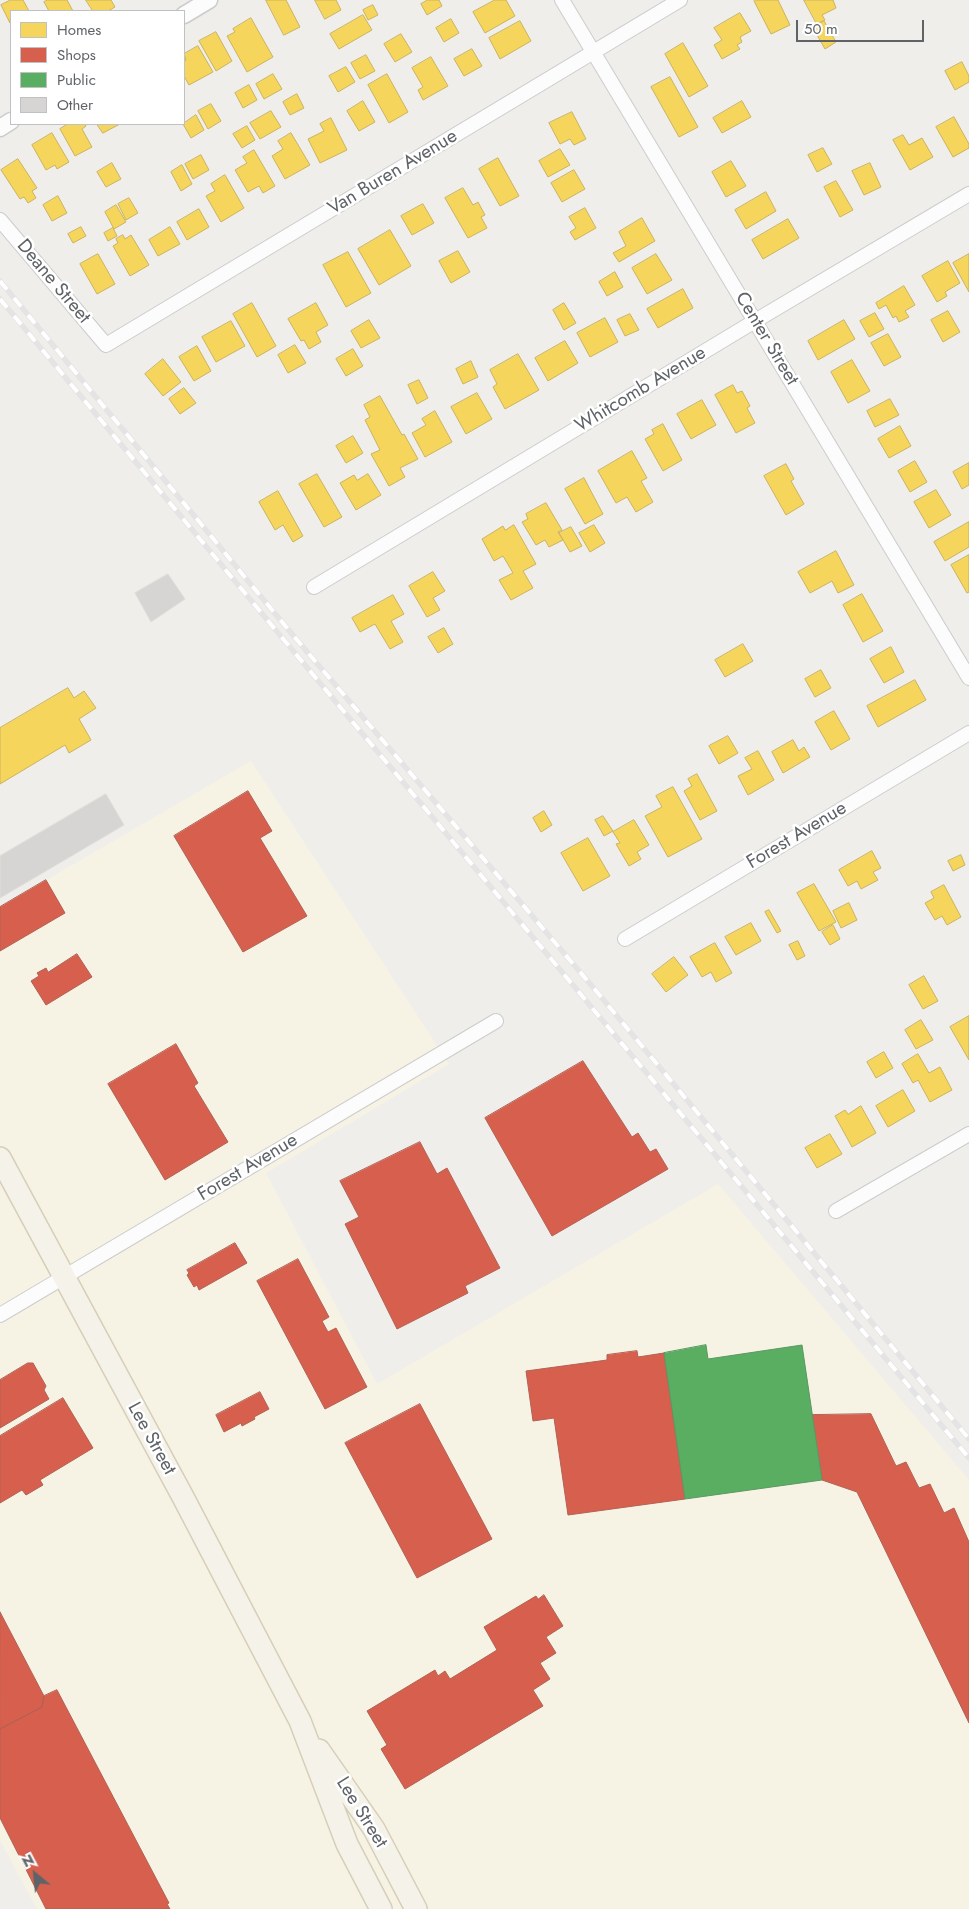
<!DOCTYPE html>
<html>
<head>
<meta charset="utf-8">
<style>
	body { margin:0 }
	#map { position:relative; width:969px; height:1909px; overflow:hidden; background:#efeeea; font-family:Jost,sans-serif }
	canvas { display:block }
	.legend { position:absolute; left:10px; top:10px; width:175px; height:115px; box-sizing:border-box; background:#fff; border:1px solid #bfc1c3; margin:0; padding:6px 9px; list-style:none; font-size:15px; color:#5f6368 }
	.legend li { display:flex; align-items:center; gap:10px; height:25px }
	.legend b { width:25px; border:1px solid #bfc1c3 }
	.north { position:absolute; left:10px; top:1849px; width:50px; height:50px; -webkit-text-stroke:4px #fff; paint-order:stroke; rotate:332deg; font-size:14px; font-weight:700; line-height:20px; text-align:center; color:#5f6368 }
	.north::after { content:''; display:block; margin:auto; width:18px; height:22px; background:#5f6368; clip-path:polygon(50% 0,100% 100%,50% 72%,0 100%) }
	.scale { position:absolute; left:796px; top:20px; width:128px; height:22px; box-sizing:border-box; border:2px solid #5f6368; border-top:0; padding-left:6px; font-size:15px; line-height:18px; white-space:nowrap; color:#5f6368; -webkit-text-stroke:4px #fff; paint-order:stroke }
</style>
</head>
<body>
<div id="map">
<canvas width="969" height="1909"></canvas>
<ul class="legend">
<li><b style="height:14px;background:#f6d55c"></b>Homes</li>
<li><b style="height:14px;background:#d6604d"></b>Shops</li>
<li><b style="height:14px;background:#5aae61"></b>Public</li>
<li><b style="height:14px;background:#d6d5d3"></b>Other</li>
</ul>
<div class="north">N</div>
<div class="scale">50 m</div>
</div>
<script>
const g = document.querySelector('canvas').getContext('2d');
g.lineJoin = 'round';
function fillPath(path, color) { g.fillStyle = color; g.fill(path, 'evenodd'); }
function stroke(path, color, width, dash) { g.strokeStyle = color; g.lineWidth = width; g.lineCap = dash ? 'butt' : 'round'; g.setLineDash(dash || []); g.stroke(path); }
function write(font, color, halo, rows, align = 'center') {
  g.font = font + ' Jost,sans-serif'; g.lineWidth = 5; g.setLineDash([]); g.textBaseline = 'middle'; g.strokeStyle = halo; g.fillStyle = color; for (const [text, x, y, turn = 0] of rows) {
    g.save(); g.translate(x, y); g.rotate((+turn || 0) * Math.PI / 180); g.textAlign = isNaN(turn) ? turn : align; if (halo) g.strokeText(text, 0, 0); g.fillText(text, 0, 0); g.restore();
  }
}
const commercial = new Path2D(`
	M251,761L449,1064L266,1173L377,1384L718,1184L969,1480V1909H37L0,1840V907Z`);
const homes = new Path2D(`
	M11,0H23L29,11H11L10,23L1,5Z
	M48,0H67L73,11H49L44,2Z
	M86,0H111L115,7L108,11H93Z
	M266,0H286L300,27L284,35Z
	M315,0H336L341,10L325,19Z
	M428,0H439L442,6L427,15L421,4Z
	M495,0H506L515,16L485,33L473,12Z
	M755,0H778L790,25L771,34L754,1Z
	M804,0H833L836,8L822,15L825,20L817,24Z
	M373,5L378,15L368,20L363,10Z
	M740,13L751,31L740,37L742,42L737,45L740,49L722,59L714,45L722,40L714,28Z
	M363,15L372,30L339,49L330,34Z
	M251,18L273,57L247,72L227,36L235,32L233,29Z
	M451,19L459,33L444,42L436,28Z
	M520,21L531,41L500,59L489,38Z
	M824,21L836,42L825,49L813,28Z
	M216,32L232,61L216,71L199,41Z
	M401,34L412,52L395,62L384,44Z
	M683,43L708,86L689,97L665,54Z
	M198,46L213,72L189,85L184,76V62L186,60L184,54Z
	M472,49L482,66L464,76L454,59Z
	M366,55L375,71L360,79L351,63Z
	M431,57L448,86L423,100L418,90L423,87L412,68Z
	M962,62L969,76V82L955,90L945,71Z
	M346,67L355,82L338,92L329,76Z
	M273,74L282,89L264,99L256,84Z
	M387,74L408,112L389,123L368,85Z
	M670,77L698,127L679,137L651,87Z
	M249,85L257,100L243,108L235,93Z
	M297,94L304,108L290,115L283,102Z
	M363,101L375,122L359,131L347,111Z
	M742,101L751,117L722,133L713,118Z
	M211,104L221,121L208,129L198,111Z
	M271,111L281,127L260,139L250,123Z
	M572,112L586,139L574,145L570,139L560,144L549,123Z
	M196,115L204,130L191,138L183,124Z
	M954,117L969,144V148L953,157L936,127Z
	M331,118L347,150L320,163L308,139L324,131L320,124Z
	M68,124H85L86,126L82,129L92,147L75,156L60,129Z
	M97,124H120L103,133Z
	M247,126L255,140L242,148L233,134Z
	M52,133L69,162L57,169L55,165L46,170L32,145Z
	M291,133L310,165L285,179L272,156L283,149L278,141Z
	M903,135L909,145L922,138L933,157L910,170L893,140Z
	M823,148L832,164L817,172L808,155Z
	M560,149L570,165L548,177L539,161Z
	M254,150L275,186L263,193L259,186L248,192L235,170L247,163L243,157Z
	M201,155L209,170L193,179L185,164Z
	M498,158L519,196L500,206L479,169Z
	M18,159L37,188L32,191L36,198L28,203L24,197L20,199L1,170Z
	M731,161L746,186L726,197L712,172Z
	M112,163L121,179L106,187L97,172Z
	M870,163L881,187L864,195L852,171Z
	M182,165L192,184L181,191L171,172Z
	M574,170L585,189L562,202L551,183Z
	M225,175L244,208L221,222L206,196L215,191L211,184Z
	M836,181L853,210L840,217L824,187Z
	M463,188L473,205L478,202L485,215L481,217L487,228L468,238L445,198Z
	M766,192L776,211L746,229L735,210Z
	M58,196L67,213L52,221L43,205Z
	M129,198L138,213L126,220L118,204Z
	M423,204L434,223L412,235L401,216Z
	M116,205L126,222L114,229L105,212Z
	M585,208L596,228L575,240L570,232L576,228L569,217Z
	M199,209L209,227L187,240L177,222Z
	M642,218L655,241L619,262L613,253L626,246L619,232Z
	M788,219L799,238L763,259L752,240Z
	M81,227L86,236L73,243L68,234Z
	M170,227L180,244L158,256L149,240Z
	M113,228L117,236L108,241L104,233Z
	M390,230L411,266L379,285L358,249Z
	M123,235L125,239L131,235L149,265L130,276L113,246L118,243L116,239Z
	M458,251L470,272L451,283L439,261Z
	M348,252L371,293L346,307L323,265Z
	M98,254L115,284L97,294L80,264Z
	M656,254L672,280L647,294L632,268Z
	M969,254V292L953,263Z
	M948,261L960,283L945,292L947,296L937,302L922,276Z
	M615,272L623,287L607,296L599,282Z
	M904,286L915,305L905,311L909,317L899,322L896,316L893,318L886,305L879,309L876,303Z
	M683,289L693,308L658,328L647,309Z
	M252,303L276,346L257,357L233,314Z
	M316,303L328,325L316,332L321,342L309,349L304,340L301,341L288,319Z
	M564,303L576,323L564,330L553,310Z
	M948,311L960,332L943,342L931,320Z
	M875,313L884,329L869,337L860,321Z
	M630,314L639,330L625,336L617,320Z
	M605,318L618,342L590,357L577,333Z
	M369,320L380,338L361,348L351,331Z
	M844,320L855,339L818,360L808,341Z
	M231,321L245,346L216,362L202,337Z
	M888,334L901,357L884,366L871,343Z
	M565,341L578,363L548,381L535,358Z
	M295,345L306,363L288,373L278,355Z
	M197,346L211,371L194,381L179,357Z
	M353,349L363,366L346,376L336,359Z
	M518,354L539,390L505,409L493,387L497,384L490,370Z
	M163,359L181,382L163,396L145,374Z
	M852,360L870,391L848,403L831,372Z
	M471,361L478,377L463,384L456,369Z
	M419,380L428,398L417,404L408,385Z
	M733,385L737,393L742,391L750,406L747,408L755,423L736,433L715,395Z
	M184,388L196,403L180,414L169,399Z
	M477,393L492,419L466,434L451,407Z
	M380,396L402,435L404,434L418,459L400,468L405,477L389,486L371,454L380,450L365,420L370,417L364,405Z
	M890,399L899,415L875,427L867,411Z
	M702,400L716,425L691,439L677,414Z
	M435,411L452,442L425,457L412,433L426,425L422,419Z
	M663,424L682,460L663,471L645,439L654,434L652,430Z
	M900,426L911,446L889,458L878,439Z
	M353,436L363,453L346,463L336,446Z
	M632,451L647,478L641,481L653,502L636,512L627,497L616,503L598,471Z
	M915,461L927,482L910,492L898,471Z
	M969,463V485L962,489L953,472Z
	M786,464L794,479L791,481L804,504L786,515L764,476Z
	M317,474L342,517L324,527L299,484Z
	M368,474L381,495L356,510L340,483L354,475L357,480Z
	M584,478L603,514L585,524L565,489Z
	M936,490L951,515L929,528L914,502Z
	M278,491L303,536L293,542L283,525L275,530L259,502Z
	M546,503L562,530L558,532L563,540L549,547L545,540L536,545L522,522L528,519L526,514Z
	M969,522V547L945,561L934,542Z
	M514,525L536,564L523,571L533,588L511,600L499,580L513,573L503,556L494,561L482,539L503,526L505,530Z
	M594,525L605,543L590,552L579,533Z
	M571,527L582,546L570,552L559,533Z
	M836,551L854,585L838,593L832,581L810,593L798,572Z
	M969,555V592L967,593L951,565Z
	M433,572L445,591L433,598L440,610L427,617L409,586Z
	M862,594L883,631L863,642L843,605Z
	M393,595L404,614L391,621L403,642L390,649L375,624L360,632L352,618Z
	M444,628L453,644L438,653L428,637Z
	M743,644L753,661L725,677L715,660Z
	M891,647L904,672L884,683L870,659Z
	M821,670L831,688L815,697L805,679Z
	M915,680L926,700L878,727L867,706Z
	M68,688L74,698L84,691L96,708L79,719L91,740L69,753L65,745L0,784V728Z
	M834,711L850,739L831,750L815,722Z
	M728,736L738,753L719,764L709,746Z
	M793,740L799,751L804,747L810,757L783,773L772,752Z
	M758,751L774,780L748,795L738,776L752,769L745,758Z
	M697,774L717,811L700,820L684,791L692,786L688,779Z
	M673,787L702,839L668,857L645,816L662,807L656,796Z
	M544,811L552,825L541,832L533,818Z
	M603,816L613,831L604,836L595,820Z
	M634,820L649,845L637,852L641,859L629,866L616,844L620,843L613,832Z
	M588,838L610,876L583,891L561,853Z
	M872,851L881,868L873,872L878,880L861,889L857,881L848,886L839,870Z
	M961,855L965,865L953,871L948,861Z
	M814,884L836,922L819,931L797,893Z
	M944,885L961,917L947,925L942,916L935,920L925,903L934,898L931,892Z
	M849,903L857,920L841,928L833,911Z
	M769,910L781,931L777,933L765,912Z
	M751,923L761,941L736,955L725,937Z
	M833,925L840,939L830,945L822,932Z
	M798,941L805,956L797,960L789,945Z
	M715,943L732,973L716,982L711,972L702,977L690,957Z
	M674,957L688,975L666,992L652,974Z
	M924,976L938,1001L923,1009L909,985Z
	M969,1016V1060L950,1027Z
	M921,1020L933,1040L916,1049L905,1030Z
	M884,1052L893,1068L876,1078L867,1062Z
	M918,1054L929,1073L940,1067L952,1090L930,1102L918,1080L913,1083L902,1064Z
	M903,1090L915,1111L888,1127L876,1106Z
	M861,1106L876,1133L852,1147L835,1116L845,1110L848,1114Z
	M830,1134L842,1154L817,1168L805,1148Z`);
const shops = new Path2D(`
	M248,791L272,831L260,838L307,916L243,952L174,836Z
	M46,880L65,913L0,951V907Z
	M77,954L92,977L46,1005L31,981L39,976L37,973L46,968L48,972Z
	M176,1044L198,1083L194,1086L228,1142L165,1180L108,1084Z
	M583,1061L632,1137L638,1133L650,1152L656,1149L668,1169L552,1236L485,1118Z
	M420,1142L437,1174L447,1168L500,1268L465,1286L468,1293L397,1329L345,1224L359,1217L340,1181Z
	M235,1243L247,1263L199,1290L197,1285L194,1287L187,1275L189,1273L187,1270Z
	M298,1259L329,1317L322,1321L328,1332L336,1328L367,1387L325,1409L257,1281Z
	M637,1351L638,1357L664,1353L685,1499L568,1515L554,1418L533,1421L526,1371L607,1360V1355Z
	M28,1363H33L46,1386L44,1390L49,1399L0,1428V1380Z
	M260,1392L269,1409L254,1417L255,1419L242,1426L241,1423L224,1432L216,1415Z
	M63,1398L93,1448L40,1480L43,1485L26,1495L22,1490L0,1503V1436Z
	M420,1404L492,1539L417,1578L345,1443Z
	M871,1414L896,1466L906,1462L919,1488L930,1484L944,1513L954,1508L969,1542V1723L857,1492L822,1480L812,1415Z
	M544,1595L563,1626L546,1637L556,1653L540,1663L550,1679L533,1690L543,1706L405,1789L381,1749L387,1745L367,1711L435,1670L438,1676L445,1671L450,1679L497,1650L484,1627L536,1596L538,1599Z
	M0,1612L44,1696L42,1707L0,1729Z
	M57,1690L169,1903L167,1904L170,1909H46L0,1818V1729L42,1707L44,1696Z`);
const public = new Path2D(`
	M706,1345L708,1359L802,1345L822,1480L685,1499L664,1353Z`);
const building = new Path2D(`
	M168,574L185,599L151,622L135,593Z
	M106,794L124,825L0,898V856Z`);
const minor = new Path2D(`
	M562,0L969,678
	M0,220L106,345L680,0
	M314,587L755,321L969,194
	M625,939L969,733
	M836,1211L969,1134
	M0,1315L496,1021`);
const tertiary = new Path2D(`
	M184,15L209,0
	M0,128L11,121`);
const primary = new Path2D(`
	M0,1158L183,1497L300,1721L347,1844L381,1909
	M319,1750L374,1829L416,1909`);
const rail = new Path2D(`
	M0,281L292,634L592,986L969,1439
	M0,299L284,640L969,1458`);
const streetNames = [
	["Van Buren Avenue",393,173,-31],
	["Deane Street",53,282,50],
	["Center Street",766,339,59],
	["Whitcomb Avenue",641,390,-31],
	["Forest Avenue",797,836,-31],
	["Forest Avenue",248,1168,-31],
	["Lee Street",151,1439,61],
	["Lee Street",361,1813,58]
];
fillPath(commercial, '#f7f3e4');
fillPath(homes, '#f6d55c');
stroke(homes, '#c9b360', 1);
fillPath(shops, '#d6604d');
stroke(shops, '#b26155', 1);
fillPath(public, '#5aae61');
stroke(public, '#5c9863', 1);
fillPath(building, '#d6d5d3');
stroke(building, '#deddd9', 1);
stroke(minor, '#cbcccc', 16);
stroke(tertiary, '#cbcccc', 19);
stroke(primary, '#d7ceb8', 24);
stroke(minor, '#fdfcfc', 14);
stroke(tertiary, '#fdfcfc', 16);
stroke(primary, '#f4f2e9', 21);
stroke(rail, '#e4e4e4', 5.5);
stroke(rail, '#fff', 4, [11]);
write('19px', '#5f6368', '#fff', streetNames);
</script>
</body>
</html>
